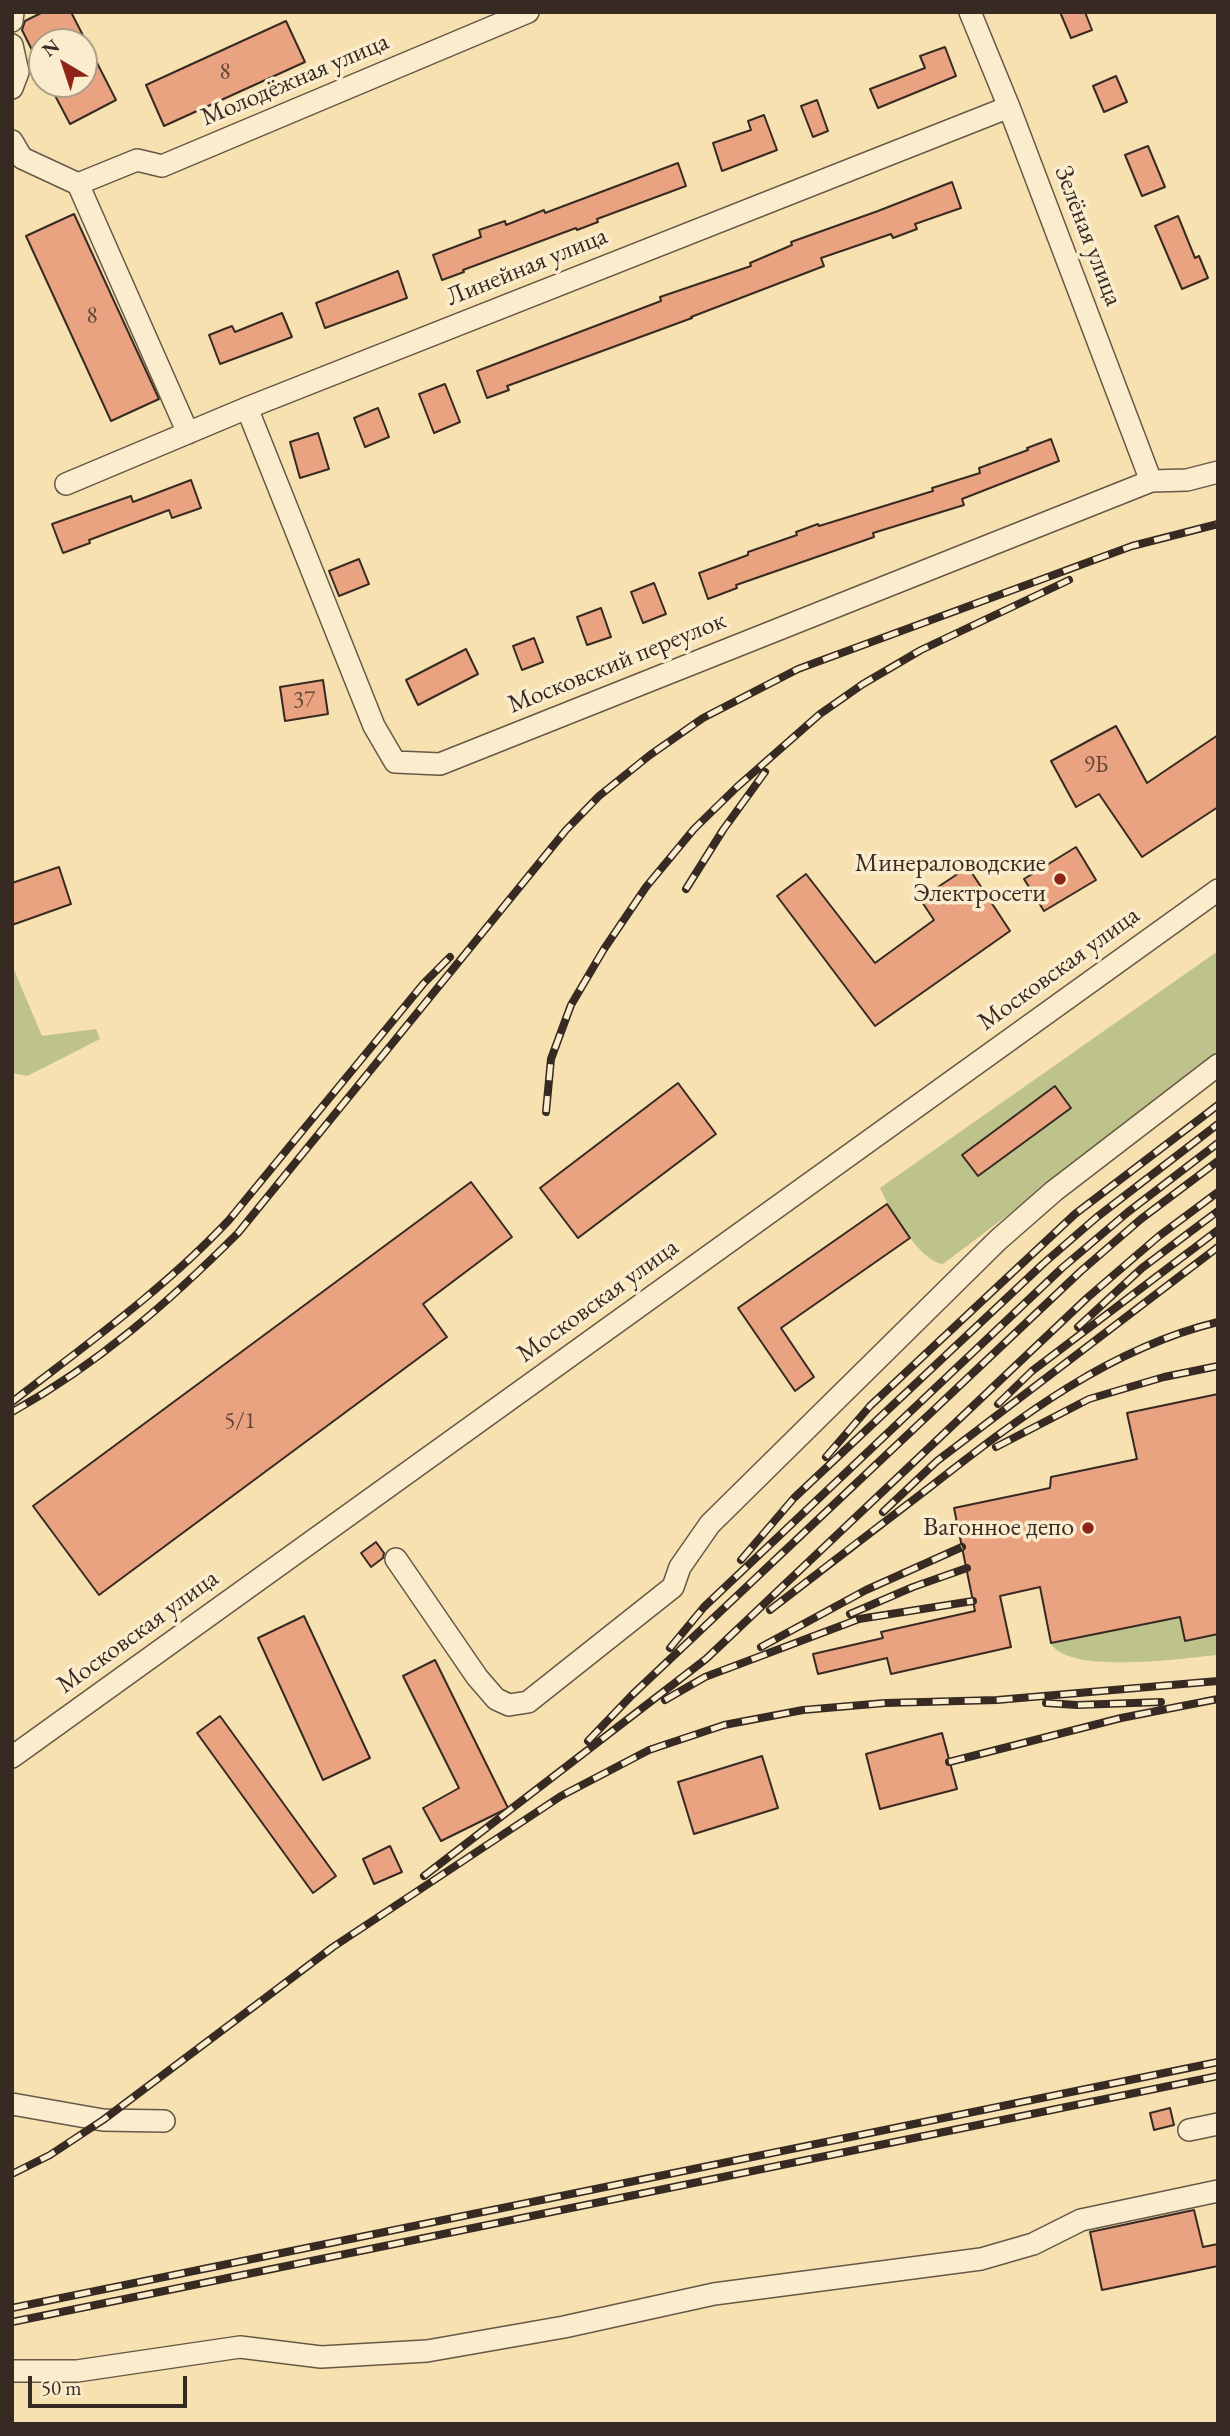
<!DOCTYPE html>
<html>
<head>
<meta charset="utf-8">
<style>
	body { margin:0 }
	#map { position:relative; width:1230px; height:2436px; overflow:hidden; background:#f7e1b0; font-family:"EB Garamond",serif }
	canvas { display:block }
	.frame { position:absolute; inset:0; border:14px solid #362a22; pointer-events:none }
	.north { position:absolute; left:28px; top:28px; width:70px; height:70px; box-sizing:border-box; background:#faeccc; border:2px solid #ac9e88; border-radius:50%; rotate:321deg; font-size:19px; font-weight:700; line-height:28px; text-align:center; color:#362a22 }
	.north::after { content:''; display:block; margin:auto; width:24px; height:32px; background:#8f2418; clip-path:polygon(50% 0,100% 100%,50% 72%,0 100%) }
	.scale { position:absolute; left:28px; top:2376px; width:159px; height:32px; box-sizing:border-box; border:4px solid #362a22; border-top:0; padding-left:9px; font-size:21px; line-height:24px; white-space:nowrap; color:#362a22; -webkit-text-stroke:5px #faeccc; paint-order:stroke }
</style>
</head>
<body>
<div id="map">
<canvas width="1230" height="2436"></canvas>
<div class="frame"></div>
<div class="north">N</div>
<div class="scale">50 m</div>
</div>
<script>
const g = document.querySelector('canvas').getContext('2d');
g.lineJoin = 'round';
function fillPath(path, color) { g.fillStyle = color; g.fill(path, 'evenodd'); }
function stroke(path, color, width, dash) { g.strokeStyle = color; g.lineWidth = width; g.lineCap = dash ? 'butt' : 'round'; g.setLineDash(dash || []); g.stroke(path); }
function write(font, color, halo, rows, align = 'center') {
  g.font = font + ' "EB Garamond",serif'; g.lineWidth = 7; g.setLineDash([]); g.textBaseline = 'middle'; g.strokeStyle = halo; g.fillStyle = color; for (const [text, x, y, turn = 0] of rows) {
    g.save(); g.translate(x, y); g.rotate((+turn || 0) * Math.PI / 180); g.textAlign = isNaN(turn) ? turn : align; if (halo) g.strokeText(text, 0, 0); g.fillText(text, 0, 0); g.restore();
  }
}
const green = new Path2D(`
	M1218,951V1056L943,1264C920,1262 889,1208 880,1188Z
	M12,965L42,1036L96,1029L100,1039L27,1076L12,1073Z
	M1180,1617L1185,1641L1218,1634V1655C1184,1658 1070,1675 1051,1644Z`);
const building = new Path2D(`
	M43,12H71L116,100L70,124L49,84H84V42H42V70L22,30L25,21Z
	M1060,12H1085L1092,30L1071,38Z
	M286,21L305,62L164,126L146,85Z
	M945,47L956,76L878,108L870,89L925,68L920,56Z
	M1116,76L1127,102L1104,112L1093,86Z
	M817,100L828,131L813,137L801,106Z
	M764,115L777,150L722,171L713,143L751,130L748,121Z
	M1148,146L1165,187L1142,196L1125,155Z
	M678,163L686,186L597,219L598,222L577,230L576,228L463,270L464,272L442,280L433,255L481,237L479,230L505,221L506,225L544,210L545,213Z
	M952,182L961,208L915,224L917,229L893,238L891,234L821,258L824,266L691,317L692,318L507,386L509,390L487,398L477,371L661,301L660,297L751,266L750,263L792,245L791,242L878,211Z
	M74,214L159,399L111,421L26,236Z
	M1178,216L1195,258L1199,256L1208,278L1182,289L1155,226Z
	M398,271L407,298L325,328L316,303Z
	M282,313L292,337L220,364L209,335L232,326L235,332Z
	M445,384L460,422L434,433L419,394Z
	M378,408L389,437L365,447L354,418Z
	M318,433L329,469L300,478L290,442Z
	M1051,439L1059,461L962,499L964,505L873,533L874,537L736,585L737,588L708,599L699,573L748,555V552L797,535L796,532L818,524L819,526L933,491L932,488L980,473L979,468L1028,450L1027,448Z
	M191,480L201,508L172,518L169,510L89,540L90,543L63,553L52,524L131,496L133,502Z
	M359,559L369,584L339,596L329,571Z
	M654,583L666,614L643,623L631,592Z
	M601,608L611,637L587,645L577,617Z
	M534,638L543,662L522,670L513,646Z
	M466,649L478,674L418,705L406,680Z
	M323,680L328,714L285,721L280,687Z
	M1116,726L1147,783L1218,735V807L1142,857L1099,794L1076,807L1051,761Z
	M1076,847L1096,880L1044,911L1024,879Z
	M59,867L71,904L12,925V883Z
	M968,867L1010,931L875,1026L777,896L806,874L875,963L934,920L920,899Z
	M678,1083L716,1134L578,1238L540,1188Z
	M1055,1086L1071,1108L978,1176L962,1155Z
	M471,1182L512,1237L423,1304L447,1337L99,1595L33,1506Z
	M887,1204L910,1238L781,1328L814,1377L795,1391L738,1308Z
	M1218,1394V1634L1185,1641L1180,1617L1051,1643L1040,1587L1000,1596L1011,1647L891,1674L887,1658L818,1674L813,1654L883,1638L881,1632L975,1611L954,1508L1050,1488L1051,1477L1137,1459L1127,1413Z
	M376,1542L384,1553L383,1558L371,1567L361,1553Z
	M304,1616L370,1758L323,1780L258,1638Z
	M435,1660L508,1808L441,1841L423,1808L459,1788L403,1676Z
	M220,1716L336,1876L313,1893L197,1733Z
	M942,1733L957,1789L880,1809L866,1754Z
	M762,1756L778,1808L694,1834L678,1782Z
	M390,1846L402,1872L374,1884L363,1859Z
	M1170,2108L1174,2125L1154,2130L1150,2113Z
	M1194,2210L1203,2247L1218,2244V2266L1102,2290L1090,2232Z`);
const minor = new Path2D(`
	M970,12L1009,107L1151,481
	M12,21L13,12
	M12,45L18,72L12,88
	M12,141L22,158L78,184L137,160L162,166L528,12
	M78,184L188,433
	M247,408L374,726L395,762L440,764L1151,481L1187,480L1218,472
	M66,484L247,408L1009,107
	M396,1559L477,1677L496,1699L509,1705L528,1702L673,1587L680,1567L710,1524L998,1240L1054,1191L1218,1065
	M12,1757L1218,890
	M12,2104L103,2120L164,2121
	M1189,2130L1218,2124
	M12,2371H77L240,2347L321,2357L427,2351L564,2327L714,2294L981,2259L1033,2244L1081,2220L1218,2191`);
const rail = new Path2D(`
	M686,889L723,830L765,772
	M546,1112L551,1059L571,1005L604,949L646,887L694,829L737,787L820,714L863,684L921,650L1069,580
	M1078,1327L1142,1268L1218,1211
	M12,1402C87,1344 164,1289 229,1220L424,983L450,957
	M998,1404L1032,1371L1218,1230
	M12,1412C98,1364 169,1302 238,1233L566,830L599,796L650,755L703,718L798,669L1132,546L1218,524
	M996,1447L1089,1399L1164,1377L1218,1366
	M826,1457L870,1406L1075,1214L1218,1105
	M883,1512L937,1461L1218,1247
	M741,1560L794,1498L1044,1263L1097,1217L1218,1124
	M770,1610C824,1568 879,1526 934,1484C1020,1417 1110,1348 1218,1322
	M850,1614L913,1587L967,1568
	M761,1647L866,1590L962,1547
	M670,1648L704,1607L1062,1268L1128,1212L1218,1143
	M665,1700L705,1677L859,1619L973,1601
	M1046,1703L1077,1705L1161,1702
	M588,1741L632,1695L1081,1271L1141,1219L1218,1161
	M949,1762L1121,1718L1218,1699
	M424,1876L706,1659L1087,1298L1159,1236L1218,1192
	M12,2174L50,2155L103,2120L333,1947L561,1796L649,1750L724,1725L803,1710L885,1703L997,1700L1218,1681
	M12,2308L1218,2062
	M12,2322L1218,2076`);
const markers = [
	[1060,879,7,"#8f2418"],
	[1088,1528,7,"#8f2418"]
];
const numberNames = [
	["8",225,73],
	["8",92,317],
	["37",304,701],
	["9Б",1096,766],
	["5/1",240,1422]
];
const streetNames = [
	["Молодёжная улица",295,80,-23],
	["Зелёная улица",1088,236,69],
	["Линейная улица",527,267,-22],
	["Московский переулок",617,663,-22],
	["Московская улица",1059,969,-36],
	["Московская улица",598,1301,-36],
	["Московская улица",138,1632,-36]
];
const poiNames = [
	["Минераловодские",1046,864],
	["Электросети",1046,894],
	["Вагонное депо",1074,1528]
];
fillPath(green, '#bdc38b');
fillPath(building, '#eaa381');
stroke(building, '#362a22', 2);
stroke(minor, '#665846', 24);
stroke(minor, '#faeccc', 21);
stroke(rail, '#362a22', 8);
stroke(rail, '#faeccc', 5, [16]);
for (const [x, y, r, color] of markers) { const dot = new Path2D(); dot.arc(x, y, r, 0, 2 * Math.PI); g.fillStyle = color; g.fill(dot); stroke(dot, '#faeccc', 2.5); }
write('23px', '#63483a', null, numberNames);
write('26px', '#362a22', '#faeccc', streetNames);
write('26px', '#362a22', '#faeccc', poiNames, 'right');
</script>
</body>
</html>
